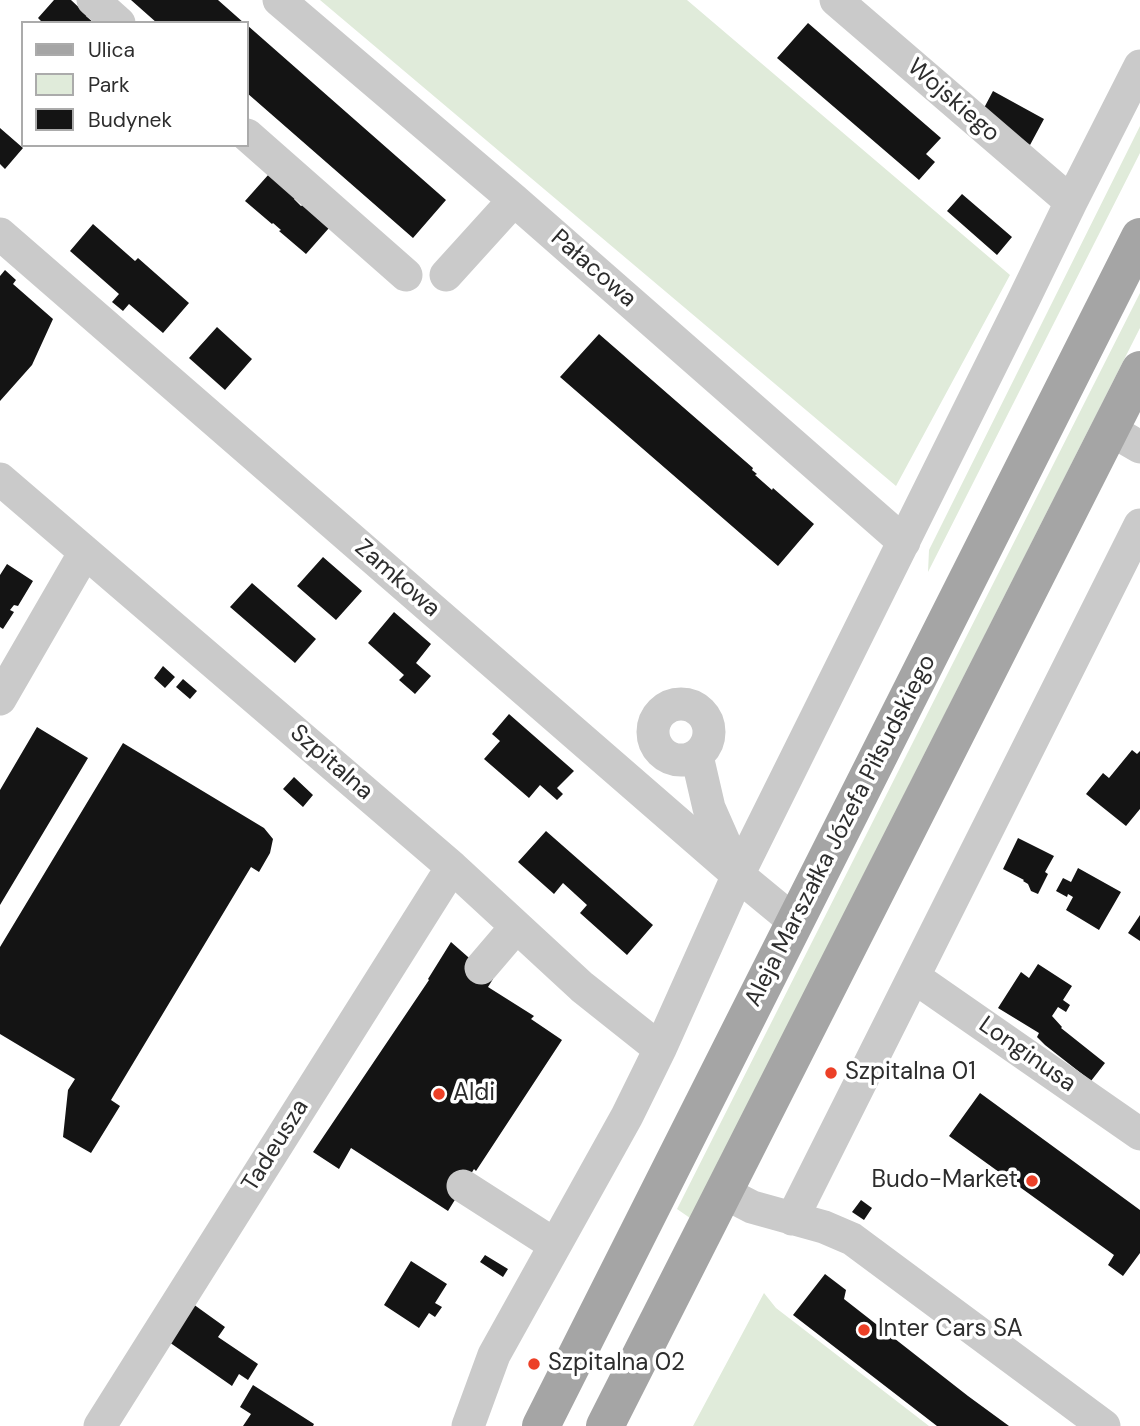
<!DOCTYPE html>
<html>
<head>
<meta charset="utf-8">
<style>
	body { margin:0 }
	#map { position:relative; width:1140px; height:1426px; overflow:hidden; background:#fff; font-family:"DM Sans",sans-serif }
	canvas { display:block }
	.legend { position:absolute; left:21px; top:21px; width:228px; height:126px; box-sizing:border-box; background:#fff; border:2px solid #ababab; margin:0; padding:9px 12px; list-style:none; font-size:21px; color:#2d2d2d }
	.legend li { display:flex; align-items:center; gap:14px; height:35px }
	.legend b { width:35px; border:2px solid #ababab }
</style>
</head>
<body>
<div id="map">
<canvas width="1140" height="1426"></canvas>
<ul class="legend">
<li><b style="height:9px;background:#a5a5a5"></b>Ulica</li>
<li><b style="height:19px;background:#e0ebda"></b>Park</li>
<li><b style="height:19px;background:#141414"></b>Budynek</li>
</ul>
</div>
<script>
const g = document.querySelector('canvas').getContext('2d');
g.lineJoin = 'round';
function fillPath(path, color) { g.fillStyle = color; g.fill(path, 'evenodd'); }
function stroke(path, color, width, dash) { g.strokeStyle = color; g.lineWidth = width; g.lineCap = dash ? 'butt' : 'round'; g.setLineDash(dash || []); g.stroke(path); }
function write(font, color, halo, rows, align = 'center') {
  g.font = font + ' "DM Sans",sans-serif'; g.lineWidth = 7; g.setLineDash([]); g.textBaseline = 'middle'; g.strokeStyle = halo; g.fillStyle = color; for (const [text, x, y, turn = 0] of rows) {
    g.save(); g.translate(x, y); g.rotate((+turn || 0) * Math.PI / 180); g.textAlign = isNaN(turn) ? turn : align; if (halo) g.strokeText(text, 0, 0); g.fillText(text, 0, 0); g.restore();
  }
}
const green = new Path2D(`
	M320,0H687L1010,275L896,486Z
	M1140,126V153L928,572L929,550Z
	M1140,293V328L690,1218L677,1209Z
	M764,1293L776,1308L929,1426H693Z`);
const building = new Path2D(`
	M54,0H71L87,15L86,16L94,23H43L38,18Z
	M131,0H218L244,23H157Z
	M808,23L941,138L926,154L935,162L919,180L777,58Z
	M247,25L446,200L413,238L247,93Z
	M993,91L1044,119L1030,145L1021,139L984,108Z
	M0,128L23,148L5,169L0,164Z
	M269,174L295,198L294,199L301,206L303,205L329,228L306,254L279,231L281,230L273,223L272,224L245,201Z
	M962,194L1012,237L997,255L947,211Z
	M93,224L135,261L138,258L189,303L163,333L129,304L123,311L112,302L119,294L70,251Z
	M5,270L16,280L13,284L53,319L32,365L0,401V276Z
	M217,327L252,359L225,390L189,358Z
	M599,334L753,468L752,470L757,474L755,475L772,490L773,488L814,524L778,566L560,377Z
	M323,557L362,591L336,620L297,586Z
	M7,564L33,581L18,606L14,605L10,610L14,612L3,629L0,627V575Z
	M252,583L316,639L295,663L230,607Z
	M394,612L431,644L416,663L431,676L415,694L399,680L404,675L368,643Z
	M163,666L175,677L165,688L154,678Z
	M183,679L197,691L190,699L176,687Z
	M509,714L574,771L557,788L563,794L557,800L540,785L529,798L484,759L500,741L492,734Z
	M37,727L88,758L0,905V790Z
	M123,743L264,828L273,839L270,853L259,872L251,867L111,1100L120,1106L91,1153L63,1137L68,1090L75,1079L0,1034V947Z
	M1132,750L1137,754L1140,751V809L1126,826L1086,794L1103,773L1109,778Z
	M294,777L313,795L303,807L283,789Z
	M546,831L653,925L627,955L580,913L587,905L563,883L554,894L518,862Z
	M1018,838L1054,856L1045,872L1048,874L1038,894L1031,891L1028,884L1023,881L1024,880L1003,869Z
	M1078,868L1121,892L1099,930L1066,910L1073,897L1068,894L1067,897L1056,891L1063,878L1071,882Z
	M1140,915V941L1128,933Z
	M451,942L493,979L488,987L534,1016L531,1019L562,1040L476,1171L474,1169L448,1211L351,1148L339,1169L313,1152L429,980L428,979Z
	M1038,964L1072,986L1063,1000L1070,1005L1066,1012L1058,1007L1052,1016L1062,1027L1061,1028L1105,1063L1091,1081L1045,1045L1037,1037L1039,1033L998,1008L1021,972L1029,978Z
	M980,1093L1140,1210V1253L1123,1276L1108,1265L1114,1255L949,1136Z
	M861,1200L872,1208L864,1220L852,1212Z
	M485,1255L508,1269L503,1277L480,1262Z
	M411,1261L447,1284L435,1303L442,1307L435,1317L429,1313L419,1328L384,1305Z
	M825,1274L846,1290L844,1299L968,1396L1009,1426H937L793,1315Z
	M193,1304L225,1327L218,1337L258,1364L248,1380L239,1374L232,1386L169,1342Z
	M253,1385L314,1424L313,1426H243L251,1414L240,1407Z`);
const minor = new Path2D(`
	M93,0L119,23
	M279,0L514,200L904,542
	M836,0L1071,202
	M247,135L406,275
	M0,234L738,875L795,922
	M446,275L514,200
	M1109,429L1140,447
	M0,479L452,867L582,987L660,1049
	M0,699L85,552
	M653 732a28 28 0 1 1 56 0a28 28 0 1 1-56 0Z
	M697,756L709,808L735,867
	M481,968L516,927
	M914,977L1140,1134
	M463,1186L555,1245
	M723,1192L752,1207L824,1227L852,1239L1104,1426
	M792,1219L1140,525
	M100,1426L452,867
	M468,1426L494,1355L627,1116L660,1049L738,875L1023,301L1071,202L1140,66`);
const major = new Path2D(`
	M541,1426L1140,237
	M605,1426L1140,370`);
const markers = [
	[831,1073,7,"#ec4027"],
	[439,1094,7,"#ec4027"],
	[1032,1181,7,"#ec4027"],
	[864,1330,7,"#ec4027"],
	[534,1364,7,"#ec4027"]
];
const streetNames = [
	["Wojskiego",953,101,41],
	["Pałacowa",593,269,41],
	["Zamkowa",397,579,41],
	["Szpitalna",331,763,41],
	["Aleja Marszałka Józefa Piłsudskiego",841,831,-63],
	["Longinusa",1027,1055,35],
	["Tadeusza",276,1146,-58]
];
const poiNames = [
	["Szpitalna 01",845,1073],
	["Aldi",453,1094],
	["Budo-Market",1018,1181,"right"],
	["Inter Cars SA",878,1330],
	["Szpitalna 02",548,1364]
];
fillPath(green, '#e0ebda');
fillPath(building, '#141414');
stroke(minor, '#cacaca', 33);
stroke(major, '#a5a5a5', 38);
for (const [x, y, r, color] of markers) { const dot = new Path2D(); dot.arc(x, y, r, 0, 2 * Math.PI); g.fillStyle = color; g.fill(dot); stroke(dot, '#fff', 2.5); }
write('24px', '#2d2d2d', '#fff', streetNames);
write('24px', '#2d2d2d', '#fff', poiNames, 'left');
</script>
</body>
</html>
